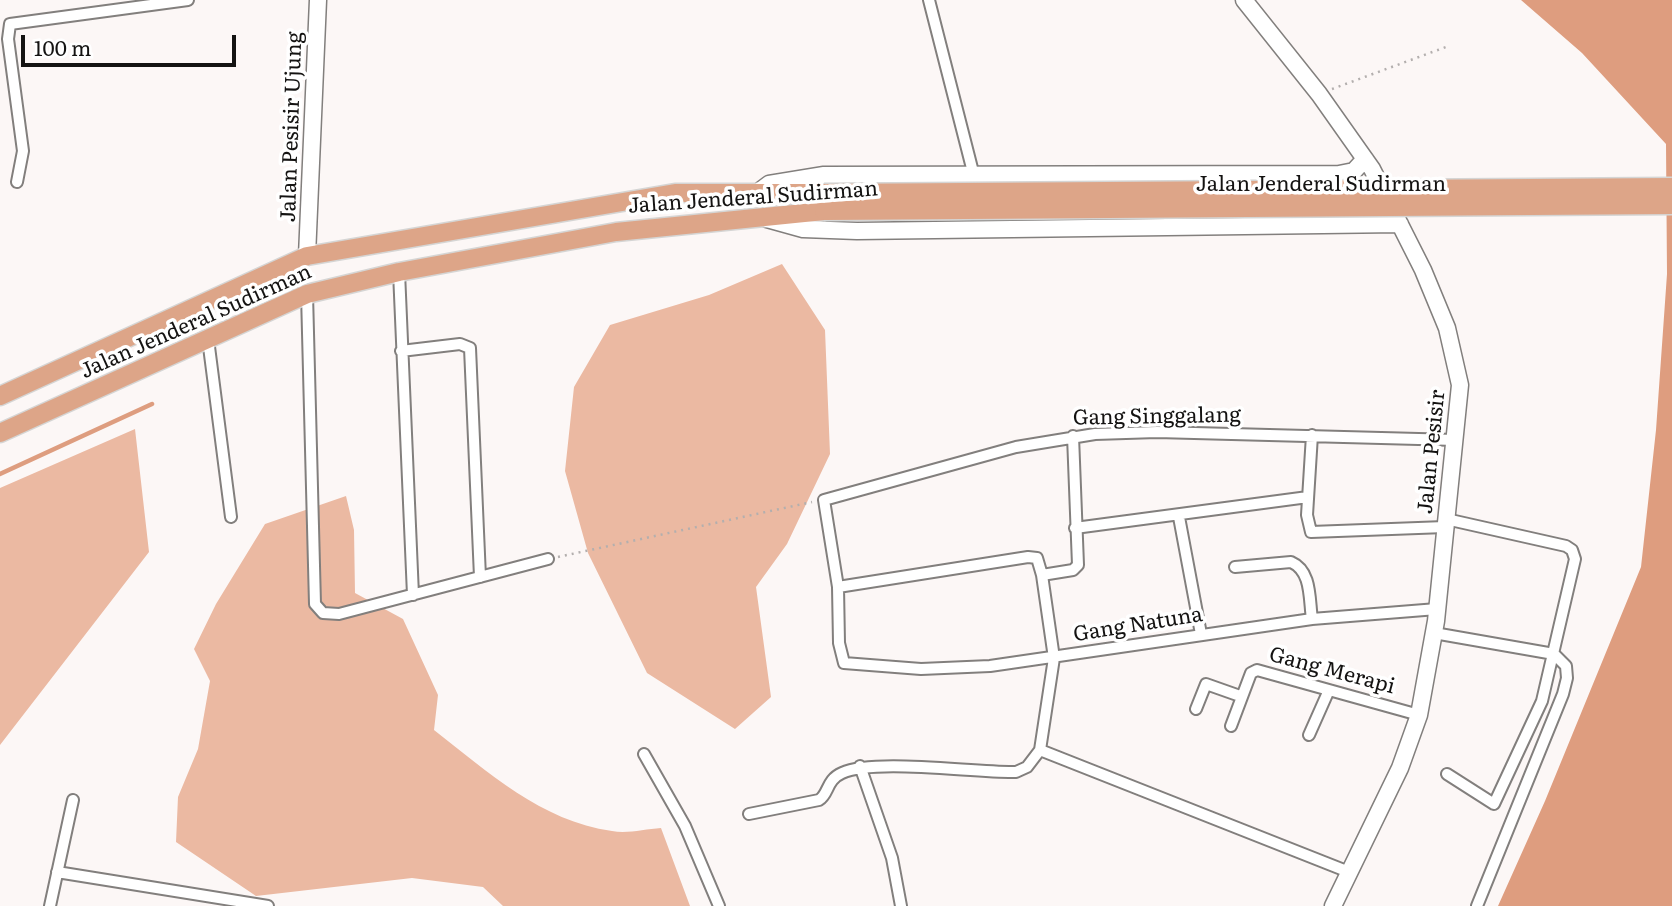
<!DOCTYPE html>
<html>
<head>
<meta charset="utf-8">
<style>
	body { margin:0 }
	#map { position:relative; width:1672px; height:906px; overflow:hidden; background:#fcf7f6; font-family:Literata,serif }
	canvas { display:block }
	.scale { position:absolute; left:21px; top:35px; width:215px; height:32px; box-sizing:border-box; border:4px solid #141312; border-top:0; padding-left:9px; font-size:21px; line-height:24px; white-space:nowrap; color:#141312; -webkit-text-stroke:5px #fff; paint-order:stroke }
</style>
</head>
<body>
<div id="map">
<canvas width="1672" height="906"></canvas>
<div class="scale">100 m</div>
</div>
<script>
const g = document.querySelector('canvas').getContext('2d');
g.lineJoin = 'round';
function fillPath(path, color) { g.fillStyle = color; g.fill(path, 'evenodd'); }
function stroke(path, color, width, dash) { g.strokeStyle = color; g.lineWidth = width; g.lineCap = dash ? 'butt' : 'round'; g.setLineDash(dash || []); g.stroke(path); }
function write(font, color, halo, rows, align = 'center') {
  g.font = font + ' Literata,serif'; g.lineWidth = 7; g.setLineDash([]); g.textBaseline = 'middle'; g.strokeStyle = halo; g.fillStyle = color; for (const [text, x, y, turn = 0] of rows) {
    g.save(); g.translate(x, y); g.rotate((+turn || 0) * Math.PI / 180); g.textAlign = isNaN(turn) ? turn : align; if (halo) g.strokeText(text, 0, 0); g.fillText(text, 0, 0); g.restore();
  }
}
const green = new Path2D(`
	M782,264L825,330L830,454L787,544L756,587L771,697L735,729L647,673L588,553L565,471L574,387L610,325L709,295Z
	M135,429L149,552L0,745V488Z
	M346,496L354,530L355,593L403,619L438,695L434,730C488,772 541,821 612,831C627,834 645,829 661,828L690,906H503L483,887L412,878L256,896L176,842L178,797L198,749L210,681L194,649L216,604L265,524Z`);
const water = new Path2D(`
	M1521,0H1672V906H1498L1545,801L1641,567L1656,430L1667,274L1666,144L1582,53Z`);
const stream = new Path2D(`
	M0,474L152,404`);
const path = new Path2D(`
	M1332,89L1446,47
	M558,557L812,502`);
const street = new Path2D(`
	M929,0L974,176
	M17,182L23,151L8,39L10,24L188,0
	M399,272L413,595
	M307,294L315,604L323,613L339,614L548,559
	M208,339L231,517
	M401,351L460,344L470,348L480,577
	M1312,435L1307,515L1311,532L1445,527
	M1179,517L1201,634
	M1446,519L1566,546L1572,550L1575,559L1542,701L1494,804L1447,774
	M1075,528L1308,497
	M1235,567L1291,562C1312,571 1309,599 1312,619
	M838,587L1028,557L1037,558L1042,575
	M1437,609L1312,619L990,666L921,669L844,663L839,643L838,587L824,500L1016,447L1095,434L1157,432L1456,440
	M1434,633L1554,654L1566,666L1567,678L1563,694L1477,906
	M1196,709L1206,684L1240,696
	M1231,726L1251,673L1257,670L1419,715
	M1309,735L1329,690
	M1040,750L1349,872
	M644,754L685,826L719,906
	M860,766L892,858L901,906
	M749,814L819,800C829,794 826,780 842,773C875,758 974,773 1016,772L1027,767L1040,750L1054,658L1042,575L1073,570L1078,565L1073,436
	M57,872L268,906
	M50,906L73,800`);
const secondary = new Path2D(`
	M1244,0L1319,94L1372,169L1423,270L1447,328L1460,385L1436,621L1419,715L1400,768L1333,906
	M757,193L769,184L824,175L1339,174L1354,171L1365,159
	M767,219L803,229L857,231L1400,224
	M307,256L318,0`);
const primary = new Path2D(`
	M0,396L307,256L675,193H824
	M0,433L307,294L399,272L616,232L824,211`);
const primaryBridge = new Path2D(`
	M824,193L1672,187
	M824,211L1672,205`);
const streetNames = [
	["Jalan Pesisir Ujung",292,127,-88],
	["Jalan Jenderal Sudirman",1321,185],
	["Jalan Jenderal Sudirman",753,198,-4],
	["Jalan Jenderal Sudirman",196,322,-24],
	["Gang Singgalang",1157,417,-1],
	["Jalan Pesisir",1432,452,-84],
	["Gang Natuna",1138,625,-9],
	["Gang Merapi",1332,671,15]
];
fillPath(green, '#ebb9a2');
fillPath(water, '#de9d7f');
stroke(stream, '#de9d7f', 4.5);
stroke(street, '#827f7d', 14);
stroke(secondary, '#827f7d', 19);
stroke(primary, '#d5d5d4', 21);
stroke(path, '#b3afae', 2.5, [2, 5]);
stroke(street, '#fff', 10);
stroke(secondary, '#fff', 16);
stroke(primary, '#dda588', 18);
stroke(primaryBridge, '#d5d5d4', 21, []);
stroke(primaryBridge, '#dda588', 18);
write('21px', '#141312', '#fff', streetNames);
</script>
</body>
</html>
